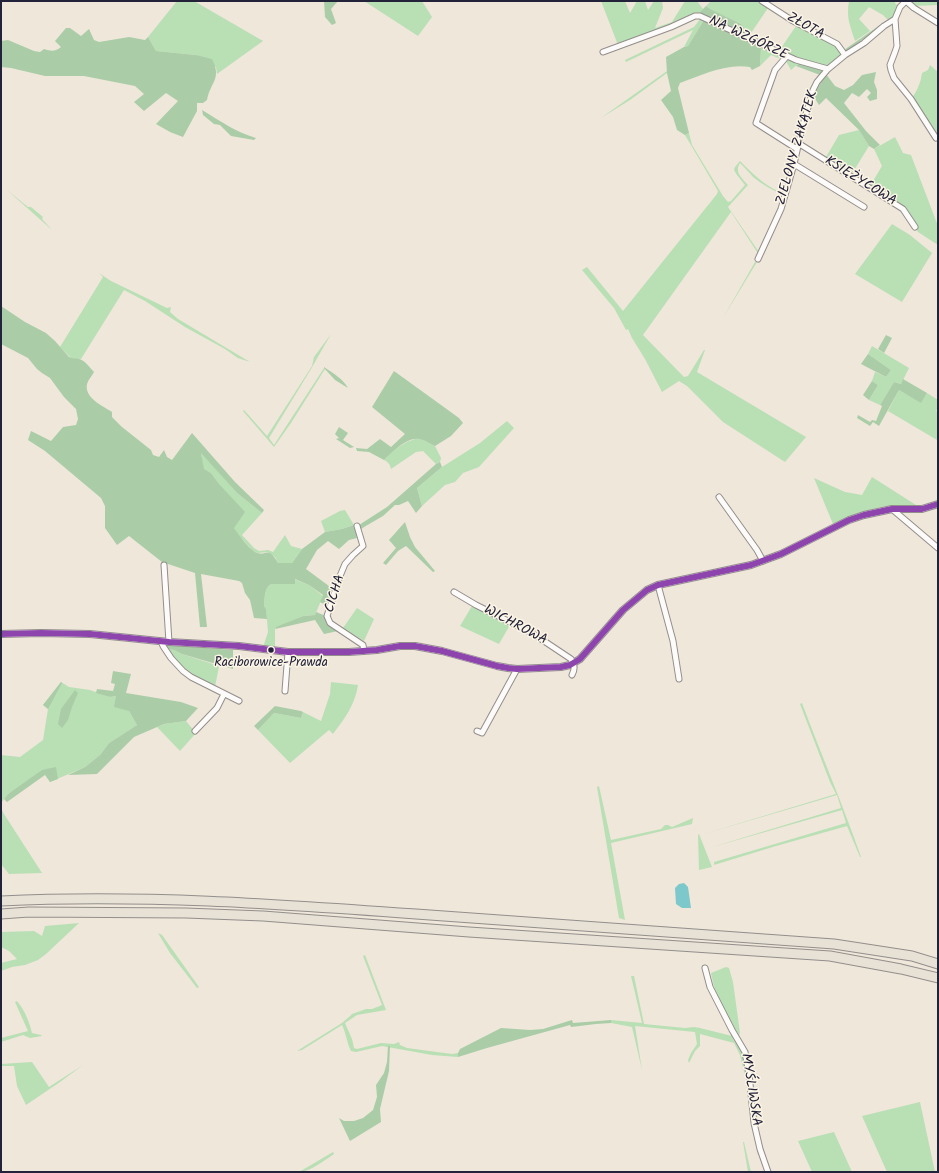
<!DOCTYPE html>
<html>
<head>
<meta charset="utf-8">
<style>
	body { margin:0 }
	#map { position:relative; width:939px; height:1173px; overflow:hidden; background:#efe7da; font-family:Kalam,sans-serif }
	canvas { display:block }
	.frame { position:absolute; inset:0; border:2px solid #22223b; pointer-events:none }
</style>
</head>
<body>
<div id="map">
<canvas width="939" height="1173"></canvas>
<div class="frame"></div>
</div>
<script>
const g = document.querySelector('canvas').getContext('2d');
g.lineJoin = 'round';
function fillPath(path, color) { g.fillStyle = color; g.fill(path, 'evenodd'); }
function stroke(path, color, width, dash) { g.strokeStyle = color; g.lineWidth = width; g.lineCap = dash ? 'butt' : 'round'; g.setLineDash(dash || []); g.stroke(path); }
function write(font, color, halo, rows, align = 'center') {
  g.font = font + ' Kalam,sans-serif'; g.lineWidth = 3; g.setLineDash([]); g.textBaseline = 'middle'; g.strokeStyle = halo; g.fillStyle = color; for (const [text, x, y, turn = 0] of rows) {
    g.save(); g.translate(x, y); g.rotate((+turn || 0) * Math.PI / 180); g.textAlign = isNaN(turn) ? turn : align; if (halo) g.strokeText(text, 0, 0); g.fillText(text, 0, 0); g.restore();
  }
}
const green = new Path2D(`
	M177,1H194L263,41L217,74L216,67L196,55L156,51L148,37Z
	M364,1H422L432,17L418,36Z
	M601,1H625L630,13L637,1H645L648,10L654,1H662L663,8L655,28L672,22L685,1H697L703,9L698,14L618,45Z
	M711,1H757L768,8L749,36L743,34L741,24L709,9L706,6Z
	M849,1H895V3L898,6L894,18L888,20L883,15L869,7L859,19L870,31L855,41C850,25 846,18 849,1Z
	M910,1H938L937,5L915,6Z
	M700,19L704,20L688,46L684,47L693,30L626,62L625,60L694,27Z
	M796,26L835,45L844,55C840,58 833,64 828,65C819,67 789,55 779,51Z
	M761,48L799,63L791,70L786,61L771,55L760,66Z
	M930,65L938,72V140L912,98C917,91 921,82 922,73L928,70Z
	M667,71V73L630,100L601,118Z
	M859,130L869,146L853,172L826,157L839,135Z
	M689,133L692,145L723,196L728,202L731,201L745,185L737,175L734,170L735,167L740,161C755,176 766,187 787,195L786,196C774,191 763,185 753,177C749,172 744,167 740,163C734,172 742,178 748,185L728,207L761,255L760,257L723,318L759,255L731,212L643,335L684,377L688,376L704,350H705L697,372L806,437L785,462L723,422L687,386L679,381L662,392L645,359L632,338L628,329L626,330L614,308L582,270L587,267L623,311L717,194L718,191L685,135Z
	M895,137L903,153L911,155L938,226V245L918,232L904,207L870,186L882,166L874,149Z
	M7,190L28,207H31L43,217L42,219L52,230Z
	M892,224L910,235L932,253L902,302L855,274Z
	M99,273L111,281L167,308L171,307L170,312L178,319L250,362L238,358L225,349L185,327L145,301L124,290L81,359H72L60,347L103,277Z
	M331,334L311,369L269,438L274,445L324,368L325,369L291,423L274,447L243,411L244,410L267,436L312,366L314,357Z
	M872,346L909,368L901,384L894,382L880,405L869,400L878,385L872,381L875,372L886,377L891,370L868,354Z
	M899,390L921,402L927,393L938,400V408L936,411L938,412L937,440L888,411Z
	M507,421L514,428L479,467L463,473L455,482L445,485L422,506L417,488L442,467L480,443Z
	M419,438L435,446L441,458L440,462L436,464L423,451L416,452L391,469C390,464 388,462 384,460C394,450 404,441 419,438Z
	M201,452L237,493L262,513L242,535L254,548L259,551L268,550L273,552L285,535L291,546L302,549L292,563H278L275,557L268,552L258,553L253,551L240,537L234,528L220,485L211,473L203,469Z
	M872,477L916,505C906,505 897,505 887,506C868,509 850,516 833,524L814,478L845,492L862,495Z
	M345,510L354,525L342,529L325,532L321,521L340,511Z
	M294,579L309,585L323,596L315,615L303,616L275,628V648L263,647L268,632L266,609L264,606C265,598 264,589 271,584H294Z
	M472,606L510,625L499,644L460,626Z
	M357,608L374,619L364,641L343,628Z
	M166,649L174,650L182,654L219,666L215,687L194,677L182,668Z
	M61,682L69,687L90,690L110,697L116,696L129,711L137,725L109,743L100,755L85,767L50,782L43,771L8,794L1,803V755L20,757L43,740L48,709L43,705Z
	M331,682L358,685C355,705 345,718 333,734L329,730L290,763L258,730L274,713L301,718L303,712L321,721L330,694Z
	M802,703C821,754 843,805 861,857H860L847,826L776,846L714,865V862L846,823L842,810L709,848L841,808L837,795L704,834L836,794L830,782L800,704Z
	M186,721L196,733L180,751L157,727L164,724Z
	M599,786L611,840L661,829L665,825H668L672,827L693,818L692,824L611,843L625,920L619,918L597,787Z
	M1,808L4,814L42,873L9,874L1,864Z
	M699,834L712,867L699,870L698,835Z
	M79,923L46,954L38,960L25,965L12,967L1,971V963L17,959L9,951L1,947V932L34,931L42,936L45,926Z
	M158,933L162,935L199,987L197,988L170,953Z
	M365,955L386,1010L357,1015L345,1023L352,1039L354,1048L357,1049L381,1043L394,1044L399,1042L400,1045L407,1048L452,1054L458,1053V1057L432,1055L382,1046L356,1052L351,1051C347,1043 346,1033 342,1025L302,1050L297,1051L342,1023L349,1017L352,1014L366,1009H372L382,1005L363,956Z
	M726,967L729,968L733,982L740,1033L739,1035L727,1015L714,987L711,973Z
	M631,976H634L644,1024L685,1028L694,1027L700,1028L732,1036L733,1039L743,1054L761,1154L758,1155L750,1111L748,1088L740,1055L734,1043L700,1034V1046L695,1051L689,1063L688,1060L691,1053L697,1044L695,1032L635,1026L642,1070L632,1027L611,1023V1020L642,1023Z
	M17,1001C25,1011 29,1021 32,1033L41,1035L42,1036L30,1038L23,1035L1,1042V1038L28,1031L15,1002Z
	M32,1062L49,1087L83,1065L60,1082L26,1105L17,1086L14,1066H1V1064Z
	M920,1102L935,1172H887L862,1116Z
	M834,1132L852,1172H812L798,1141Z
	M743,1142H744L751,1172H748Z
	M333,1152L334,1154C325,1160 310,1172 299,1172Z`);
const forest = new Path2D(`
	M324,1H338L331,9L336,23L332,25L325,17Z
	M706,6L710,9L741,24L744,28L743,34L698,14Z
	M704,20L761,48L760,66L752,70L750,67C726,63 702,75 680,83L678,88L689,133L685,135L677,130L673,117L661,100L671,91L667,73L666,57L684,47L688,46Z
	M880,25L881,26L846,52L844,50Z
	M66,28H70L81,36L89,29L94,40L99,42L129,37L145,40L148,37L156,51L196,55L212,59C222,79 211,81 207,100L203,103H197V111L183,137L170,132L156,124L178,101L166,93L144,111L134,102L144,94L135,86L84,76H45L11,68L1,67V41L8,40L34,51L40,52L44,49C51,51 55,52 61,47L55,41Z
	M799,63L823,69L820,75L796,66Z
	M876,72L874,82L877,90V99L870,101L867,97L871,93L867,89L859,97L852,93L844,103L866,131L880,145L874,149L869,146L859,130L826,98L819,105L814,97L817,89L826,74L835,86L844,90L853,85L862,75Z
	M202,110C220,121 236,132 256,138L254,140L231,136L220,125L214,124L203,115Z
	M1,306L25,322L46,333L55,341L69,357C73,359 75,358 79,359C85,360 90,368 94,372C92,376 88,380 87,384C84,398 103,406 112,412V417L122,427L151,450L153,455L159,457L164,450L167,457L172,460L192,433L235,482L264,510L262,513L237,493L201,453L204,469L211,473L220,485L245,512L234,528C240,536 247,547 255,552C267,558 267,544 278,563H292L302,549L325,532L342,529L354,525L357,538L349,540L339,549L328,541L317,550L306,569L333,589L327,606L320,602L323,595L309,585L295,579V584H271C264,589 265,597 264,606L266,609L267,619L254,618L250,600L245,593L242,583L239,581L201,574L207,627H200L195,573L162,562L129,536L117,545L105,528V506L101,498L45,451L28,440L31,431L51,441L63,427L76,425L78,419L76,409L64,397L50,378L42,373L37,369L28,358L1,344Z
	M886,335L892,338L884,353L878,349Z
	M868,354L891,370L886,377L861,364Z
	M324,367C334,374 342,378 348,388L335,380L324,368Z
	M394,371L459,418L463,423L451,436L435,446C430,444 425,440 420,439C408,436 392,452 384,460L369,452L357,451L356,448L367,449L380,439L391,447L405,434L372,407Z
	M903,379L927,393L921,403L899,390L879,426L873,422L870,426L857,418L858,415L870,422L872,420L876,421L882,406L880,405L894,382L901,384Z
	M872,381L878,385L869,400L863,395Z
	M339,427L348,433L343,440L354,447L350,448L336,439L339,438L335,434Z
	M440,462L442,467L417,488L422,506L416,513L408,501L399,505H395L383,516L364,527L360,530L359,525L387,507L436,464Z
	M405,522L410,537L415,547L435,571L433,572L406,546L398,551L386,565L383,563L396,548L389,540Z
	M316,612L326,616L338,631L324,634L315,620L275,629L276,627L303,616L315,615Z
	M166,645L233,650V669L182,654L174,650L166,649Z
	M113,671L131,674L126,693L181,702L198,708L186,721L164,724L134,737L97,774L68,775L85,767L100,755L109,743L137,725L129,711L114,707L116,696L110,697L96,693L97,689L113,691L115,684L111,683Z
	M61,682L62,683L48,709L43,705Z
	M75,690L78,693L72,707L68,720L62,728L58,724L61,709Z
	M275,706L301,711L303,712L301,718L274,713L258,730L254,726Z
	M56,767L58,779L50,782L45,775L7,802L4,799L8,794L42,770Z
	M572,1020L573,1023L611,1020V1023L596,1024L571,1027L570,1025L487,1048L458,1057V1053L460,1049L501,1028L530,1030L543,1029Z
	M388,1046H390L389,1071L380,1109L381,1122L350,1141L339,1118L344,1121H354L363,1118L373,1110L377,1097L376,1085L384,1073L387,1062Z`);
const water = new Path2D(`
	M684,883L688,887L691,908H682L676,904L675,888L679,884Z`);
const minor = new Path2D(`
	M762,1L793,21L837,44L845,55
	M906,1L914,8L938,23
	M895,19L897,46L895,52L890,65L891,70L894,78L911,99L936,138
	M603,52L671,27L695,16H700L796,60L828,69
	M787,56L775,70L756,123L797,149
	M798,143L903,209L915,227
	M794,164L864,207
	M758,259L781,209L794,164L802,128L813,90L817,82L828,69L845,55L864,43L884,26L895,19L900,7L906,1
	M719,497L757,550L763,561
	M892,509L938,548
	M357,526L363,546L353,555L345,564L340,576L327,616L330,623L363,645L364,651
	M164,565L169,642
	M658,585L673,641L679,679
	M454,592L476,605L532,633L571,659C575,665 575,669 572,675
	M161,641L163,646L171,658L183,671L191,677L239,701
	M285,691L288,652
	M195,731L217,708L224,694
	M477,731L482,733L517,669
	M705,968L710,987L732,1030L745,1052L749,1074L754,1123L760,1149L768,1172`);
const tertiary = new Path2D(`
	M1,634L41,633L90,634L169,642L239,646L288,652H349L377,650L400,646H415L442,651L497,666L508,668L517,669L561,667L570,665L580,659L623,610L647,590L658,585L751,565L781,554L849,520L864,515L892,509H922L938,504`);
const motorway = new Path2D(`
	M1,901C139,894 278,904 416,914C555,924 694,934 834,944L912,956L938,964
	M1,914L29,912L186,913L263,916L469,932L830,956L901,969L938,978`);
const bus1 = new Path2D(`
	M1,634L41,633L90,634L169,642L239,646L288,652H349L377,650L400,646H415L442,651L497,666L508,668L517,669L561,667L570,665L580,659L623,610L647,590L658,585L751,565L781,554L849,520L864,515L892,509H922L938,504`);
const markers = [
	[271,650,3.5,"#22223b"]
];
const busNames = [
	["Raciborowice-Prawda",271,664]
];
const streetNames = [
	["ZŁOTA",805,27,29],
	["NA WZGÓRZE",748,39,25],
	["ZIELONY ZAKĄTEK",798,148,-74],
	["KSIĘŻYCOWA",860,182,32],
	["CICHA",336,594,-73],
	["WICHROWA",515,626,28],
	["MYŚLIWSKA",750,1090,81]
];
fillPath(green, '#b9dfb5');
fillPath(forest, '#aacda8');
fillPath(water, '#7cc8ca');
stroke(minor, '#938e8c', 7);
stroke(tertiary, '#938e8c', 8);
stroke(motorway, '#938e8c', 11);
stroke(minor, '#fdfbf9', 5);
stroke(tertiary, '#fdfbf9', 6);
stroke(motorway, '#e7e2d5', 9);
stroke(bus1, '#8e44ad', 6);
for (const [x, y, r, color] of markers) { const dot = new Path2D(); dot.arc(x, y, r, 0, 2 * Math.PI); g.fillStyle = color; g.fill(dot); stroke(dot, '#fcf5e5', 1.5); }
write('13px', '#22223b', '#fcf5e5', busNames);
write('14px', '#22223b', '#fcf5e5', streetNames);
</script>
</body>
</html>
